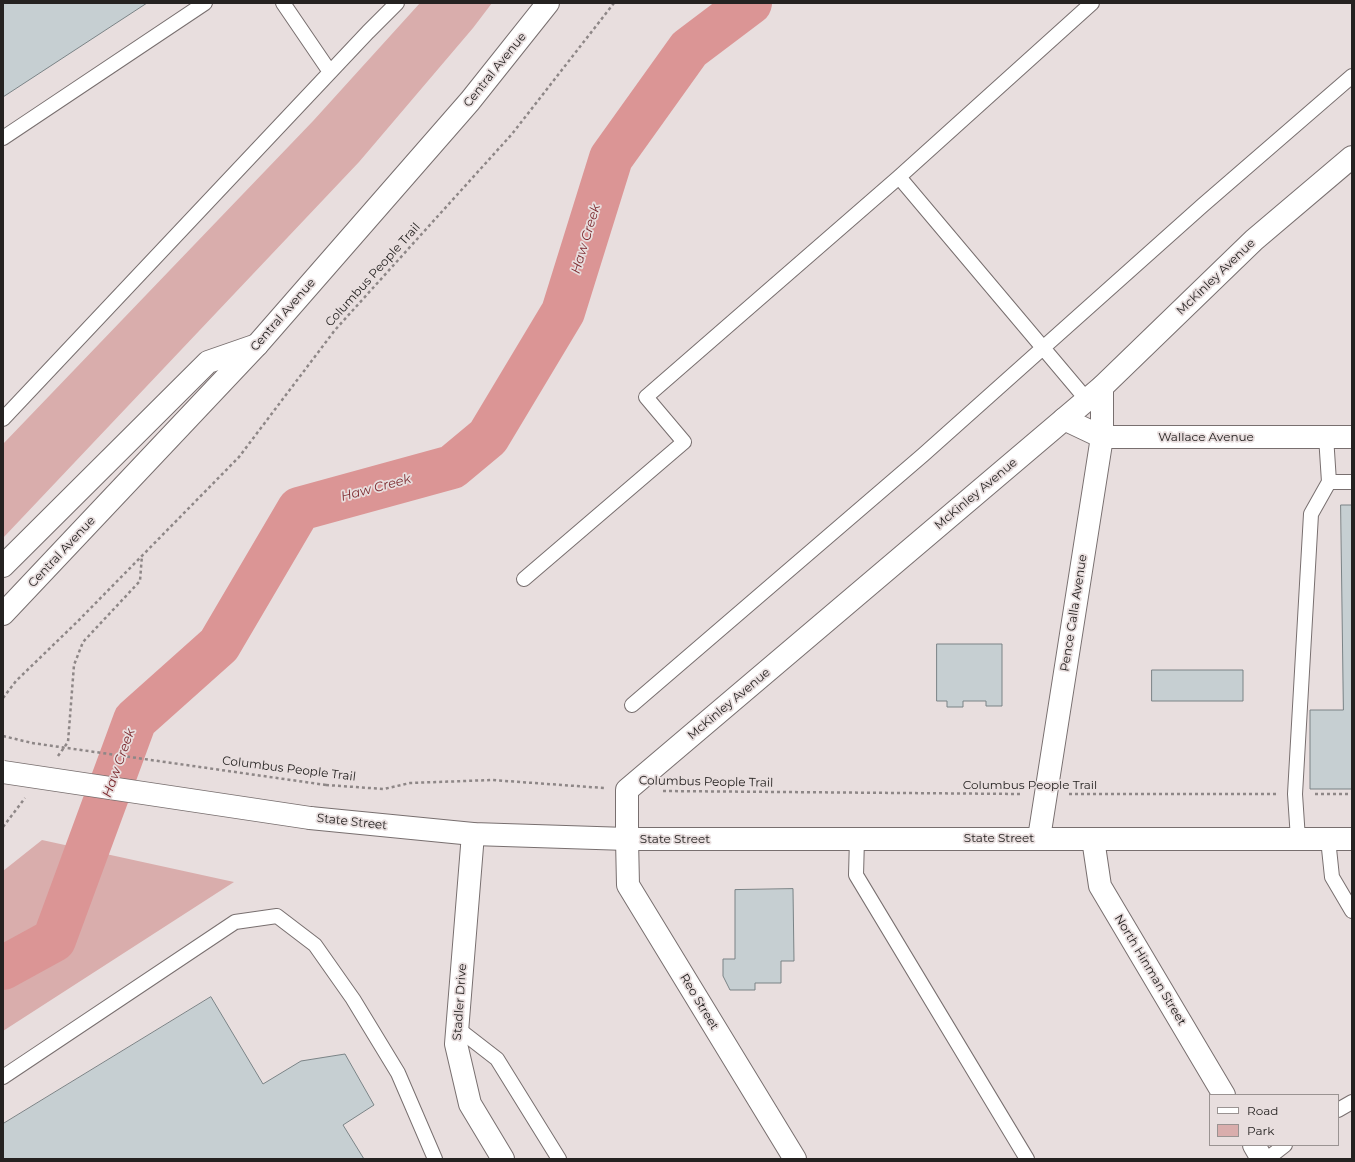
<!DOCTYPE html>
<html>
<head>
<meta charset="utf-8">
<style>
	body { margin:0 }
	#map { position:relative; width:1355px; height:1162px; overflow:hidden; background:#e8dede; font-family:Montserrat,sans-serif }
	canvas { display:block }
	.frame { position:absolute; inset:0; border:4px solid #252221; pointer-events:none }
	.legend { position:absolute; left:1209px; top:1094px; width:130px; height:52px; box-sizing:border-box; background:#e8dede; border:1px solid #9a9392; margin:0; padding:5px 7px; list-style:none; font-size:12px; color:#252221 }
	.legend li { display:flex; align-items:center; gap:8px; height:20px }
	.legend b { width:20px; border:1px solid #9a9392 }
</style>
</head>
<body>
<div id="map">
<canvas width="1355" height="1162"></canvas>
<div class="frame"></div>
<ul class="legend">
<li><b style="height:5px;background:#fff"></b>Road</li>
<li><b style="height:11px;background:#d9adac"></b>Park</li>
</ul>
</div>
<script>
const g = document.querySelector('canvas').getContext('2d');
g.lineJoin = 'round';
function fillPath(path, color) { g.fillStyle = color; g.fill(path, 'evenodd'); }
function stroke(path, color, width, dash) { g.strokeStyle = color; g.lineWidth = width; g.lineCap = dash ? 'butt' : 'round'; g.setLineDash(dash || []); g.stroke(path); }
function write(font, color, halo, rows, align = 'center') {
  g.font = font + ' Montserrat,sans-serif'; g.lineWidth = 3.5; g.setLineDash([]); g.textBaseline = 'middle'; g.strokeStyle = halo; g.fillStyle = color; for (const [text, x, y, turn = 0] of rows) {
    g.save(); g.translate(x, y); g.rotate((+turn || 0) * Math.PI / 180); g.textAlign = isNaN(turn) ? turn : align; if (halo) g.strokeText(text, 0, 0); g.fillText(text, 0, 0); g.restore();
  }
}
const green = new Path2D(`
	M420,3H492L473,28L359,162L3,538V444L313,121Z
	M42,840L234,882L3,1031V871Z`);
const river = new Path2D(`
	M3,968L54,940L135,720L219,645L299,509L452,467L488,437L563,312L611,158L689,49L750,3`);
const building = new Path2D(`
	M3,3H147L3,97Z
	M1341,505H1352V789H1310V710H1343Z
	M937,644H1002V706H986V701H963V707H947V701H937Z
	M1152,670H1243V701H1152Z
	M793,889L794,961H781V983H755V990H730L723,976V959H735V890Z
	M211,997L263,1084L301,1061L345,1054L374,1105L343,1125L364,1159H3V1124Z`);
const path = new Path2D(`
	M3,698L16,681L78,621L239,457L335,330L512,134L614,3
	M3,736L32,743
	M58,756L68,742L74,665L83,642L140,581L142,555
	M326,785L384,789L410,783L492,780L604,788
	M663,791L1022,794
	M1069,794H1276
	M1315,794H1352
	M3,827L25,798`);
const lane = new Path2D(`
	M283,3L330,72
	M3,138L205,3
	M899,177L1087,400
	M3,419L368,32L397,3
	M1329,482H1352
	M524,579L684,442L646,397L899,177L1092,3
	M632,705L923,455L1203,205L1352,76
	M857,839L856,875L1027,1159
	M1298,839L1295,794L1311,514L1329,482L1326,436
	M1328,839L1332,877L1352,911
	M457,1028L497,1059L559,1159
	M3,1077L235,922L277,916L315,945L353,999L398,1073L435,1159
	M1338,1110L1352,1102
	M1267,1159L1285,1145`);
const street = new Path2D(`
	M1064,419L1102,437H1352
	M473,834L456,1044L470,1104L503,1159
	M1039,838L1102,437V387
	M627,839L628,885L795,1159
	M1093,839L1100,886L1224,1095
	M1254,1145L1262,1159`);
const secondary = new Path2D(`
	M627,839V790L1102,387L1254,240L1352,157`);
const primary = new Path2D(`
	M3,614L257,345L470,101L548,3`);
const highway = new Path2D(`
	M3,566L208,362L257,345
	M310,818L473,834L627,839H1352`);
const pathBridge = new Path2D(`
	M32,743L326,785`);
const highwayBridge = new Path2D(`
	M3,772L310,818`);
const streetNames = [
	["Central Avenue",495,70,-51],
	["Columbus People Trail",373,275,-48],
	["McKinley Avenue",1216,277,-44],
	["Central Avenue",283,315,-49],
	["Wallace Avenue",1206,437],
	["McKinley Avenue",976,494,-40],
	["Central Avenue",62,552,-47],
	["Pence Calla Avenue",1074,613,-81],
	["McKinley Avenue",729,704,-40],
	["Columbus People Trail",289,769,7],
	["Columbus People Trail",706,782,1],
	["Columbus People Trail",1030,785],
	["State Street",352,822,6],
	["State Street",999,838],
	["State Street",675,839],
	["North Hinman Street",1150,970,59],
	["Stadler Drive",460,1002,-86],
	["Reo Street",699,1002,59]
];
const waterNames = [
	["Haw Creek",586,239,-73],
	["Haw Creek",376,488,-15],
	["Haw Creek",119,763,-70]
];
fillPath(green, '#d9adac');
stroke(river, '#db9595', 44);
fillPath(building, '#c6cfd2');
stroke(building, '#7a8386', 1);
stroke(lane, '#786f6f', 16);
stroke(street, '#786f6f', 24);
stroke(secondary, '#786f6f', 24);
stroke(primary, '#786f6f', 24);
stroke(highway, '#786f6f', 24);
stroke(path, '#8e8787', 2.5, [3, 3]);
stroke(lane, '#fff', 14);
stroke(street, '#fff', 22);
stroke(secondary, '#fff', 22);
stroke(primary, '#fff', 22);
stroke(highway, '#fff', 22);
stroke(highwayBridge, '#786f6f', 24, []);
stroke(pathBridge, '#8e8787', 2.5, [3, 3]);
stroke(highwayBridge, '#fff', 22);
write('12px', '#252221', '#e8dede', streetNames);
write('italic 13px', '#7c2a2f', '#e8dede', waterNames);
</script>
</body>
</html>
